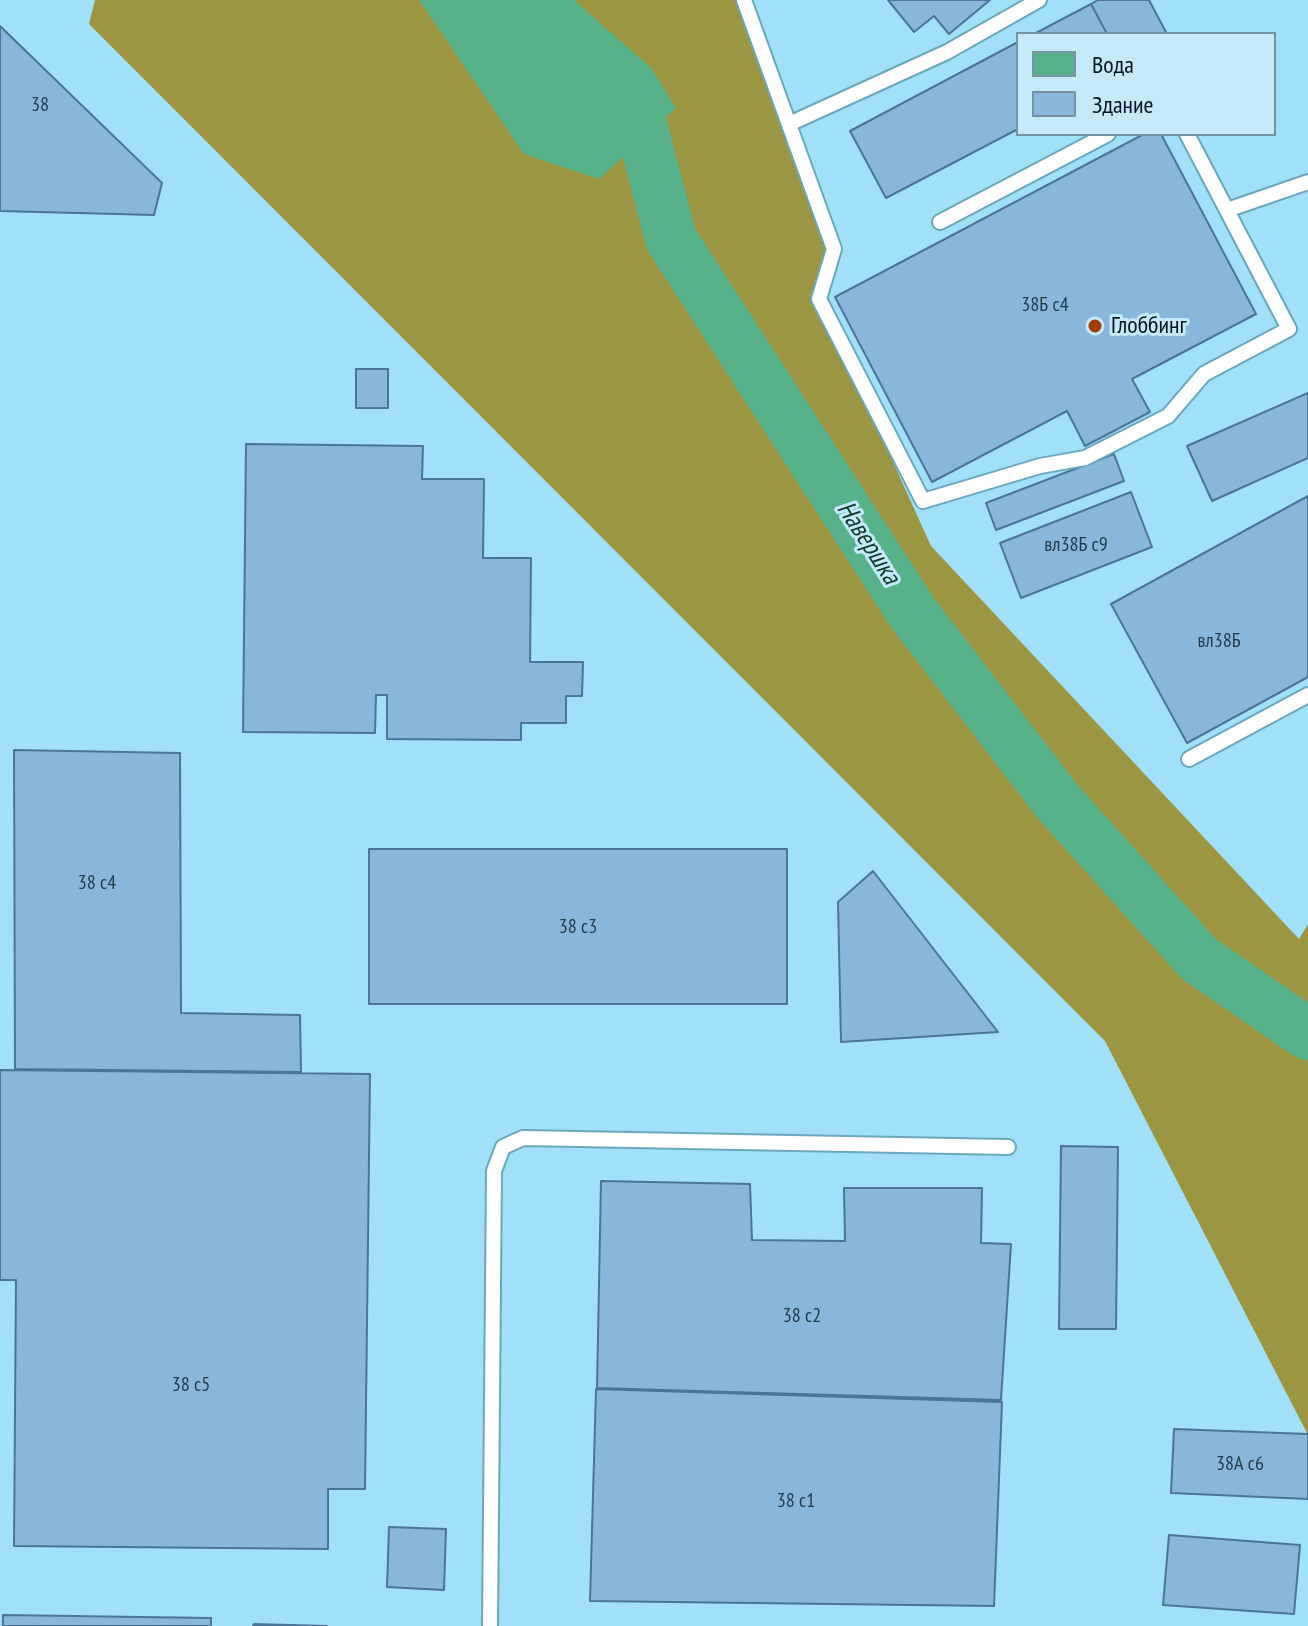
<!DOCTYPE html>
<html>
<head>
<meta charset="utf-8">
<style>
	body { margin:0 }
	#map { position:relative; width:1308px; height:1626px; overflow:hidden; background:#a1e0f9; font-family:"PT Sans Narrow",sans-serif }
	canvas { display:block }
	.legend { position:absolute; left:1016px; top:32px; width:260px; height:104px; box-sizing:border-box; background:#c5e9f8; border:2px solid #7694a0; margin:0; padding:10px 14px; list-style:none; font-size:24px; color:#00141d }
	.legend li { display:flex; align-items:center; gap:16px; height:40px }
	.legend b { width:40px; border:2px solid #7694a0 }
</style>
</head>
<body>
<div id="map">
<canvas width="1308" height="1626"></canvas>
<ul class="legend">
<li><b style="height:22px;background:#57b28c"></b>Вода</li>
<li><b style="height:22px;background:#89b6db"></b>Здание</li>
</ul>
</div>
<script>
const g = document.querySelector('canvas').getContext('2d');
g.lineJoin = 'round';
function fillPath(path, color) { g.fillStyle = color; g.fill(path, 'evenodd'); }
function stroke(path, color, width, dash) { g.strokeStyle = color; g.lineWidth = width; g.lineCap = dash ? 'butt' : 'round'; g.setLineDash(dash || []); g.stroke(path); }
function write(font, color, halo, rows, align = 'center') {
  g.font = font + ' "PT Sans Narrow",sans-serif'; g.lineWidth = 6; g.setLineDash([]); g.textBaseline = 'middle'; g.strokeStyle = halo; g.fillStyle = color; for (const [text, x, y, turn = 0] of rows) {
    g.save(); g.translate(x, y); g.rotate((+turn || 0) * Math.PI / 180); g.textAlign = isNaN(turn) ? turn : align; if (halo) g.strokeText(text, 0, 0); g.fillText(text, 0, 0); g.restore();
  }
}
const forest = new Path2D(`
	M95,0H744L834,249L819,299L931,546L1299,939L1308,924V1435L1105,1041L89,24Z`);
const water = new Path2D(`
	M419,0H574L651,68L676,108L599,179L524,154Z`);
const river = new Path2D(`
	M506,0L531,31L642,128L671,239L912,612L1058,802L1199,959L1308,1034`);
const building = new Path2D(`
	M888,0H990L949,34L934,16L914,32Z
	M1098,0H1149L1167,34H1107L1091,4Z
	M1091,4L1107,34H1034Z
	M0,26L162,183L154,215L0,211Z
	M1018,42V129L886,198L850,131Z
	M1144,134H1161L1256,314L1132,379L1150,412L1085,446L1067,411L932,482L835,297Z
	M356,369H388V408H356Z
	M1308,393V458L1212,501L1187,446Z
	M246,444L423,446L422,479H484L483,558H531L530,662H583L582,696H566V723H521V740L387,739V695H376L375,733L243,732Z
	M1114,454L1124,481L996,530L986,503Z
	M1131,492L1152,547L1021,598L1000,543Z
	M1308,496V677L1187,743L1111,604Z
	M14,750L180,753L181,1013L300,1015L301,1072L15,1069Z
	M369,849H787V1004H369Z
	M873,871L998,1032L841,1042L838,902Z
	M0,1070L370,1074L365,1489H328V1549L14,1546L16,1280H0Z
	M1061,1146L1118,1147L1116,1329H1059Z
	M601,1181L750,1184L752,1240L845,1241L844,1188H982L981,1243L1011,1244L1001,1400L597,1388Z
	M596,1389L1002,1402L994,1606L590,1601Z
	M1174,1429L1308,1434V1499L1171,1493Z
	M389,1527L446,1529L444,1590L387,1587Z
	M1169,1535L1300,1545L1294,1614L1163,1605Z
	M3,1615L211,1618V1626H3Z
	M254,1624L327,1626H253Z`);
const service = new Path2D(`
	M744,0L834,249L819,299L923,501L1040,466L1085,458L1168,416L1204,374L1289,329L1187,134
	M789,124L947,52L1039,0
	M1227,210L1308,182
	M940,222L1108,134
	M1189,759L1308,695
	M490,1626L494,1171L503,1147L523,1138L1008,1147`);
const markers = [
	[1095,326,8,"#a03e00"]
];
const numberNames = [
	["38",40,105],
	["38Б с4",1045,305],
	["вл38Б с9",1076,545],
	["вл38Б",1219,641],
	["38 с4",97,883],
	["38 с3",578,927],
	["38 с2",802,1316],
	["38 с5",191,1385],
	["38А с6",1240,1464],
	["38 с1",796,1501]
];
const poiNames = [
	["Глоббинг",1111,326]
];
const waterNames = [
	["Навершка",868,543,57]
];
fillPath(forest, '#9c9542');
fillPath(water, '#57b28c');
stroke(river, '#57b28c', 52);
fillPath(building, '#89b6db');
stroke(building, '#4b7597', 2);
stroke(service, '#6aa7be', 18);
stroke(service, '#fff', 14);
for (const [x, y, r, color] of markers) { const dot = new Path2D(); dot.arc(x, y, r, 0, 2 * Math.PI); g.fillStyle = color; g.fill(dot); stroke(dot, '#c5e9f8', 3); }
write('20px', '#223c4c', null, numberNames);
write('24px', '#00141d', '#c5e9f8', poiNames, 'left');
write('italic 26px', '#103929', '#c5e9f8', waterNames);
</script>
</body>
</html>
